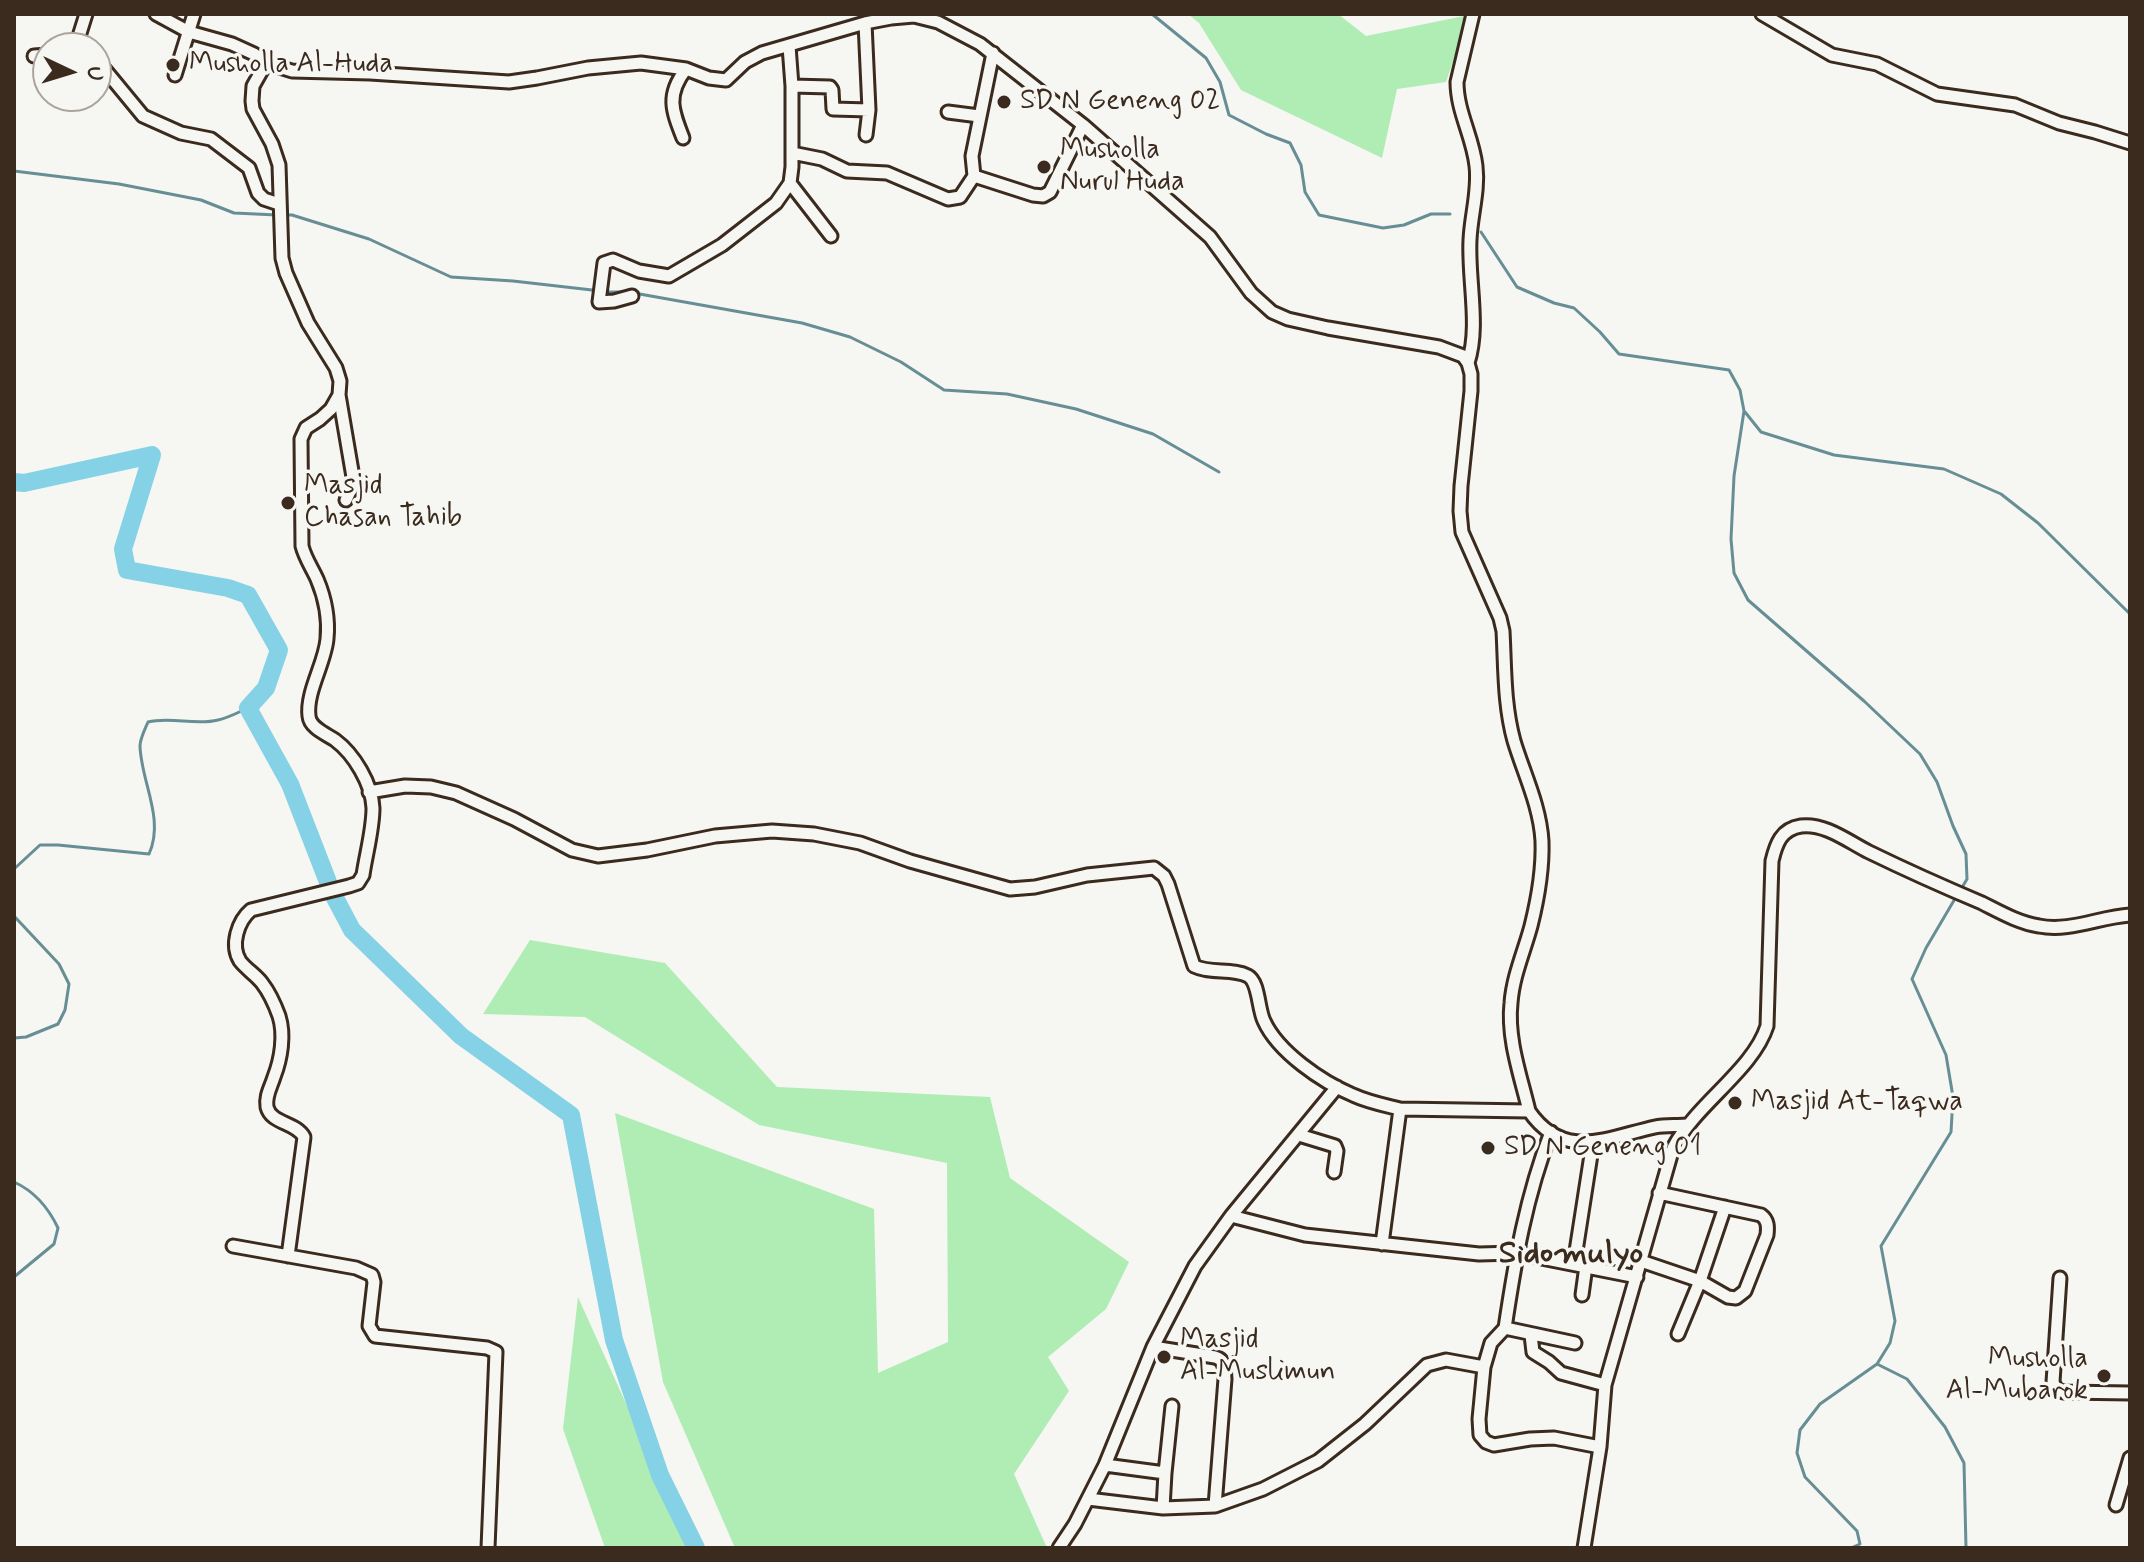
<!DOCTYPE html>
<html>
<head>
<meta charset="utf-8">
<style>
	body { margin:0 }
	#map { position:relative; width:2144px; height:1562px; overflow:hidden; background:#f6f6f2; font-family:Mynerve,sans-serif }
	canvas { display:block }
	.frame { position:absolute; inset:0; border:16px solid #3b2a1e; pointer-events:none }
	.north { position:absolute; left:32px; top:32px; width:80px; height:80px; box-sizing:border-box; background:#f6f6f2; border:2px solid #aba49d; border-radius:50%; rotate:94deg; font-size:22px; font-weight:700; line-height:32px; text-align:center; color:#3b2a1e }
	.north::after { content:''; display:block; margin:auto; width:28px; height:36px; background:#3b2a1e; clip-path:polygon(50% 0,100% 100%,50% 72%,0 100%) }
</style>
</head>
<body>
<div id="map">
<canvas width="2144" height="1562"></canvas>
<div class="frame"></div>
<div class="north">U</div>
</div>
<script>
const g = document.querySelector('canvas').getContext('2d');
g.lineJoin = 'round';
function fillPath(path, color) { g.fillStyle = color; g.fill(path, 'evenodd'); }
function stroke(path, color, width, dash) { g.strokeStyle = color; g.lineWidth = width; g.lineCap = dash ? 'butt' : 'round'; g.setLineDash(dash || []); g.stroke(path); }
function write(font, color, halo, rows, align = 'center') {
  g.font = font + ' Mynerve,sans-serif'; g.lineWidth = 7; g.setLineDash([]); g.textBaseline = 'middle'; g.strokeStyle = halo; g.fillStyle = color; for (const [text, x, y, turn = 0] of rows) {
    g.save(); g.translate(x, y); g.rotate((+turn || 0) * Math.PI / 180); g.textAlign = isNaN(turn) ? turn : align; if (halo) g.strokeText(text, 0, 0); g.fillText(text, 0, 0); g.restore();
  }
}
const green = new Path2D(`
	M1188,14H1338L1366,36L1469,15L1446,82L1397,89L1382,158L1241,90L1199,23Z
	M530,940L665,963L777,1087L990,1097L1010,1178L1129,1262L1106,1309L1048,1357L1069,1391L1014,1474L1047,1548H735L663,1382L615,1113L874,1209L878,1373L948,1342L947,1163L759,1125L585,1017L483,1014Z
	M578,1297L691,1548H605L563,1429Z`);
const stream = new Path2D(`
	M1152,14L1206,58L1220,82L1229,115L1266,134L1290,143L1301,165L1305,192L1319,215L1383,228L1404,225L1431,214H1450
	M14,171L119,184L201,200L234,213L277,215
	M284,215H292L369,239L451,277L513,281L592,290
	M1481,232L1517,287L1554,303L1574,308L1600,332L1619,354L1729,370L1740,390L1744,411L1734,476L1731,539L1734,573L1748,600L1864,701L1920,754L1937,782L1953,826L1966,854L1967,879L1960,891
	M608,292H626
	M634,293L802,323L850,337L901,362L944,390L1007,394L1076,409L1153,434L1219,472
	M1745,412L1761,432L1834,455L1944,469L2001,494L2038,523L2130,614
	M14,869L40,845H58L149,854C165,819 141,782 140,746C140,739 145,729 148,722C171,716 195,726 218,720C228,718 239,712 248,708
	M14,916L59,964L69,984L65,1010L58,1024L26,1037L14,1038
	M14,1182C34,1191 49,1209 58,1228L54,1244L14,1277
	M1877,1364L1907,1379L1945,1427L1964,1463L1966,1548
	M1851,1548L1860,1544L1857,1531L1805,1477L1797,1453L1800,1430L1820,1404L1877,1364L1890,1343L1895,1321L1881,1246L1951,1132L1953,1097L1946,1055L1912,979L1926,948L1956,897`);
const river = new Path2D(`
	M14,482L24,483L152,455L123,549L127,570L228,588L248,595L279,650L266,688L248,708L290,784L328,882
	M334,896L352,930L461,1036L571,1115L614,1340L660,1475L696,1548`);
const minor = new Path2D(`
	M156,14L189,32L232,44L254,54L266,63L292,71L370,73L509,82L537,78L588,68L641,63L686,69L709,78L726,80L745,62L762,53L865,23L891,18L914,16L938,22L980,44L1083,125L1210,237L1251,293L1272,312L1288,319L1328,328L1439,347L1463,356L1468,363L1471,374V391L1461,486L1460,511L1462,532L1500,618L1503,631C1505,668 1504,705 1514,741C1524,774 1540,806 1542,841C1543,870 1538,898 1531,926C1524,952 1513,976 1511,1003C1507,1039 1521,1077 1529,1111
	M1762,14L1832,55L1877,64L1937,94L2015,105L2059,123L2095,132L2130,143
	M865,23L869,110L866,135
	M76,46L86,14
	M993,53L972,156L974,176L1033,195L1043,196L1050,192L1083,125
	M34,56L48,55
	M96,59L143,116L181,133L211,139L249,168L258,193L264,199L279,204
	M266,63L253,86L252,101L253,109L272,144L279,165L282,258L286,273L308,323L336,368L340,381L339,395L331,409L320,419L306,428L301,439L302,546C305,558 312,568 317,579C325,598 329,619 327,639C325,663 306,692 309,716C310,728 326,734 335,740C354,754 372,784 373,808C373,830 366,854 363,875L358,883L349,886L251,910C238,921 230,945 240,961C246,969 256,975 262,983C269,992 275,1005 279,1016C285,1035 281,1059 274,1077C271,1087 265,1096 267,1107C271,1124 296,1122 304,1137L288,1256
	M175,75L194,14
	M792,86L830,87L832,90L833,109L869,110
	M948,112L979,116
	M683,138C672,110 666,95 686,69
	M792,153L822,159L847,171L887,173L948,199L960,197L974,176
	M790,183L831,236
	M632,296L614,301L599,302L604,263L613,260L639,271L669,276L722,245L776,203L790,183L792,167V86L789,46
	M1468,363C1480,326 1468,280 1470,240C1471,215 1479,191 1476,166C1473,137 1457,112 1457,82L1473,14
	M339,395L353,477L352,487L346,500
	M369,792L405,786L431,787L456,793L514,819L572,850L598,856L647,850L715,836L772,831L814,834L860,843L910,861L1010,889L1035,887L1087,875L1154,868L1164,876L1168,884L1194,966C1210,974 1233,968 1248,976C1259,982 1258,1009 1264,1021C1278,1052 1322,1082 1353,1095C1368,1102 1384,1105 1400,1109
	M1551,1132C1526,1196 1515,1261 1505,1328L1575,1343
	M1299,1135L1335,1146L1337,1151L1334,1172
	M1231,1216L1337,1087
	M1382,1244L1400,1109L1529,1111C1564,1162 1609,1137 1655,1127C1665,1125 1676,1126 1686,1125
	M233,1246L356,1268L372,1275L374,1282L369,1326L375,1336L487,1348L496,1352L488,1548
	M1641,1261L1700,1281L1728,1297L1736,1298L1745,1291L1767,1235C1768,1227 1768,1220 1761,1215L1659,1193
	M1574,1264L1593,1142
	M2060,1278L2053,1382C2055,1388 2058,1391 2064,1392L2130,1393
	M1582,1295L1586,1266
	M1678,1334L1700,1281L1725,1207
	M1531,1335L1533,1352L1549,1362L1561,1373L1605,1385
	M1153,1347L1215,1357C1226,1360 1224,1370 1225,1379L1215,1506
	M1484,1367L1479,1419L1480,1435L1486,1442L1494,1445L1530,1439L1554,1438L1600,1447
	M1105,1465L1165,1473L1172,1406
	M1088,1499L1163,1508L1215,1506L1263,1489L1318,1461L1365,1424L1427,1365L1446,1360L1484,1367L1491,1343L1505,1328
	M2116,1505L2130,1458
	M1163,1508L1165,1473
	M1059,1548L1075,1524L1105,1465L1153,1347L1195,1266L1231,1216L1305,1235L1479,1254L1516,1253L1637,1277
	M1584,1548L1600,1447L1605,1385L1673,1148C1696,1104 1753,1070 1767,1026L1772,861C1776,844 1781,829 1801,826C1825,823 1849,842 1869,852C1906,870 1944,887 1982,903C2000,912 2019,923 2039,926C2070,932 2099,917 2130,915`);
const markers = [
	[173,65,8,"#3b2a1e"],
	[1004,102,8,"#3b2a1e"],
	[1044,167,8,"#3b2a1e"],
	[288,503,8,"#3b2a1e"],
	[1735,1103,8,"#3b2a1e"],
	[1488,1148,8,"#3b2a1e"],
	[1164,1357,8,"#3b2a1e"],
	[2104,1376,8,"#3b2a1e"]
];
const poiNames = [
	["Musholla Al-Huda",189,65],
	["SD N Geneng 02",1020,102],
	["Musholla",1060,151],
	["Nurul Huda",1060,183],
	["Masjid",304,487],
	["Chasan Tahib",304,519],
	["Masjid At-Taqwa",1751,1103],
	["SD N Geneng 01",1504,1148],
	["Masjid",1180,1341],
	["Al-Muslimun",1180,1373],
	["Musholla",2088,1360,"right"],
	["Al-Mubarok",2088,1392,"right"]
];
const quarterNames = [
	["Sidomulyo",1571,1255]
];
fillPath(green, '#afedb4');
stroke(stream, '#678e95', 3);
stroke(river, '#85d1e5', 18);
stroke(minor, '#3b2a1e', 17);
stroke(minor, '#f6f6f2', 11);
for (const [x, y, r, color] of markers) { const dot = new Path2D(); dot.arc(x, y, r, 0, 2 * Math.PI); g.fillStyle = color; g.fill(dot); stroke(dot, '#f6f6f2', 3); }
write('28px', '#3b2a1e', '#f6f6f2', poiNames, 'left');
write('bold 32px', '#3b2a1e', '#f6f6f2', quarterNames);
</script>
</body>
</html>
